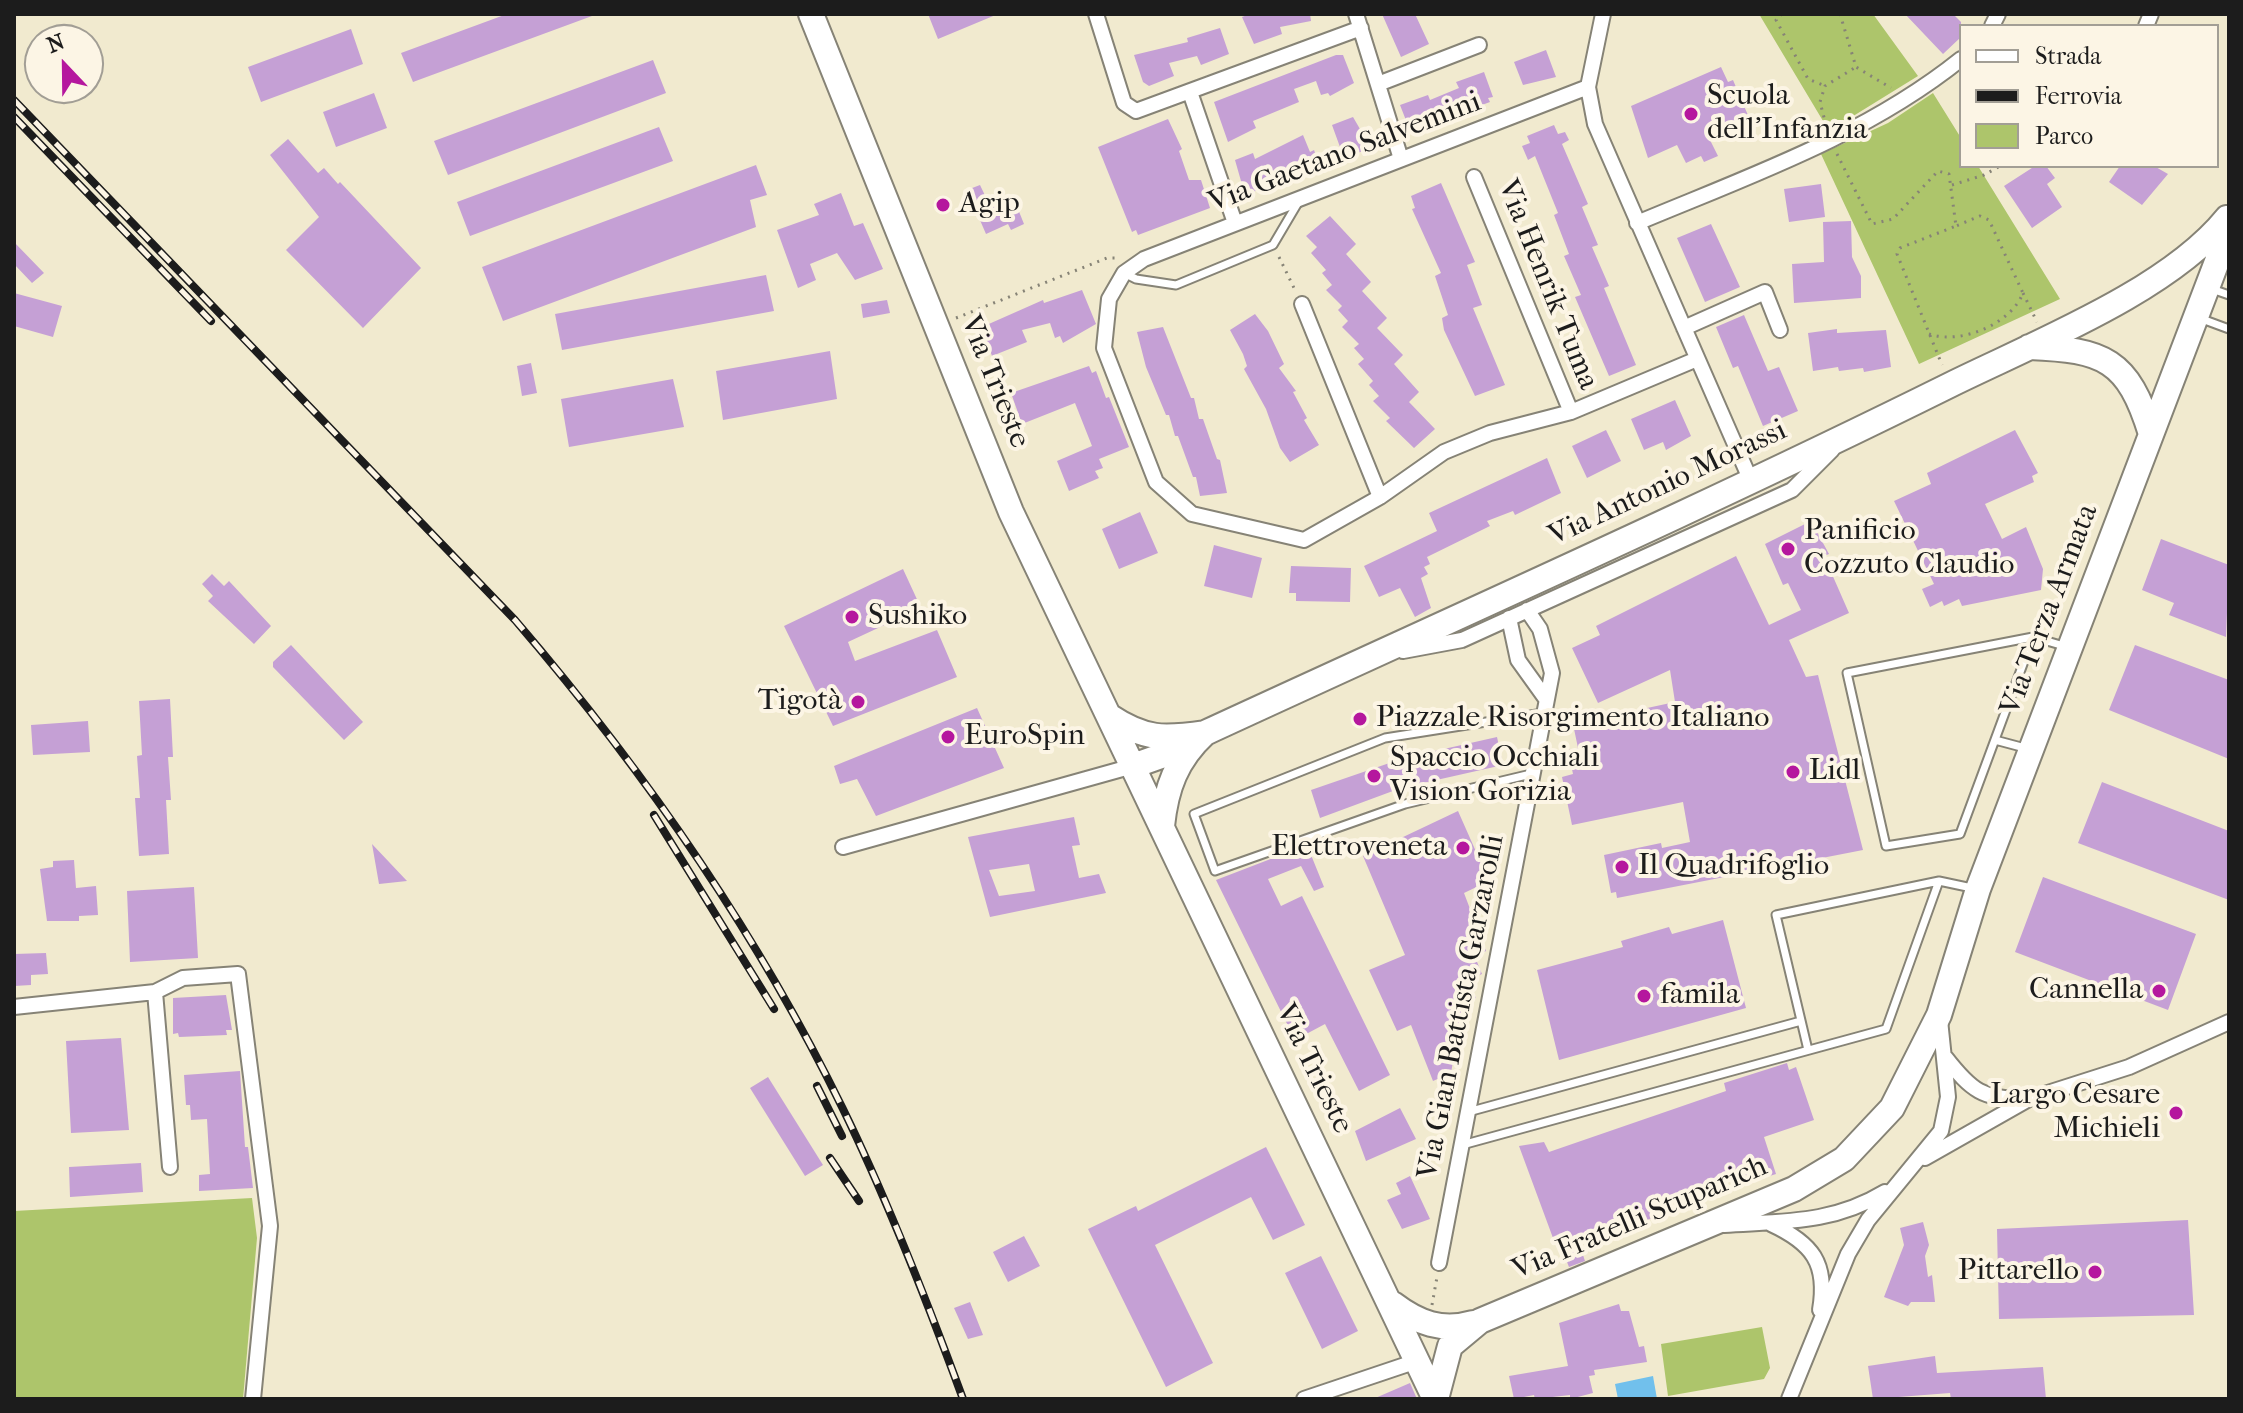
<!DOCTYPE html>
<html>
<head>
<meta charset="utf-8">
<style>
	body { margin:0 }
	#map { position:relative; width:2243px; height:1413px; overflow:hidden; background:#f1eacf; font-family:"IM FELL French Canon",serif }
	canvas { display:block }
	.frame { position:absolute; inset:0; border:16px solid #1c1c1c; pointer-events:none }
	.legend { position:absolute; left:1959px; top:24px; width:260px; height:144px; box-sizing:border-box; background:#fcf5e5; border:2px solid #a29e95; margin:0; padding:10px 14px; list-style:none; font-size:24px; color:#1c1c1c }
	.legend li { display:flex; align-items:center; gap:16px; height:40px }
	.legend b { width:40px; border:2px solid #a29e95 }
	.north { position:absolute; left:24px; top:24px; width:80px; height:80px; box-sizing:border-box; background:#fcf5e5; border:2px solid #a29e95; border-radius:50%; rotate:338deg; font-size:22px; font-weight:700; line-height:32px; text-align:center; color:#1c1c1c }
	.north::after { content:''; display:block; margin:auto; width:28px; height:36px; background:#b5179e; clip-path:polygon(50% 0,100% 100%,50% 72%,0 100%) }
</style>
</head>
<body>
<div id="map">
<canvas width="2243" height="1413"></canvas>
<div class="frame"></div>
<ul class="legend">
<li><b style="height:10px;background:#fff"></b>Strada</li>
<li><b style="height:10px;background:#1c1c1c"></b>Ferrovia</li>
<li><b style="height:22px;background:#adc56b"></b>Parco</li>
</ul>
<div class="north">N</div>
</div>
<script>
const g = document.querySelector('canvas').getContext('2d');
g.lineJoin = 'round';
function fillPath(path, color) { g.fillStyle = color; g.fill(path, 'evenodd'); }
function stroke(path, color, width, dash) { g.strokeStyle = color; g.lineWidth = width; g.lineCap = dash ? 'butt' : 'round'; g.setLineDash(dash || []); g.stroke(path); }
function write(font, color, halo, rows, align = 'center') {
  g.font = font + ' "IM FELL French Canon",serif'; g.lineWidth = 8; g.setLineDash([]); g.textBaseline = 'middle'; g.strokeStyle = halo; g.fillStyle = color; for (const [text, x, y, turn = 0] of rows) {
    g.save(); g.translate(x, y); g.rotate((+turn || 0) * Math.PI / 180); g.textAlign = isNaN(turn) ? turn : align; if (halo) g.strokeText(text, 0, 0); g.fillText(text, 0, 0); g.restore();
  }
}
const green = new Path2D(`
	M1759,14H1873L1918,76L1829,131Z
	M1933,93L1961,138V166H1978L2060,299L1919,364L1821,154L1888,123Z
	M252,1198L257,1238L243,1399H14V1211Z
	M1762,1327L1770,1368L1764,1379L1668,1396L1661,1344Z`);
const water = new Path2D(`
	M1653,1376L1657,1399H1618L1615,1384Z`);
const building = new Path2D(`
	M507,14L592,16L413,82L401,53Z
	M928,14H998L938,39Z
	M1250,14H1310L1311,21L1280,27L1282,34L1254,44L1242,17Z
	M1382,14H1415L1429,44L1401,57Z
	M1905,14H1953L1961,22V37L1943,54Z
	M1220,28L1229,54L1201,65L1197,56L1169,63L1174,76L1149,86L1143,82L1134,55L1188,42L1187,38Z
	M351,29L363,64L261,102L248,67Z
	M1546,50L1556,77L1523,85L1514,62Z
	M1336,55H1343L1354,83L1330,96L1328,93L1321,95L1316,81L1294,89L1299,102L1253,121L1256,128L1228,142L1214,102Z
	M653,60L666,93L448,175L434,141Z
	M1721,67L1728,82L1733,80L1750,120L1736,125L1734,121L1706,132L1718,156L1704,162L1701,156L1686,163L1677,145L1648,158L1631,106Z
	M1484,72L1493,97L1488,98L1490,102L1425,126L1424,123L1409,128L1400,105L1428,95L1430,100L1459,88L1456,82Z
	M374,93L387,128L336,147L323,112Z
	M1353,117L1371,148L1344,158L1332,125Z
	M1168,119L1182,149L1179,151L1189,180H1201L1210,208L1138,235L1136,230L1132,232L1098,147Z
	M1554,125L1558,134L1565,132L1569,140L1562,144L1588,204L1582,207L1598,245L1592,247L1609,286L1604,288L1636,365L1609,376L1575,297L1581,295L1564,256L1569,254L1554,215L1558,213L1535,156L1528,160L1522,146L1530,143L1527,136Z
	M659,127L673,161L470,236L457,202Z
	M1303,135L1310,152L1314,150L1320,167L1245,195L1235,160L1253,153L1255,159Z
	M288,139L318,173L324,168L338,184L340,182L421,268L363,328L286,250L319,217L270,155Z
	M756,165L767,195L750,200L756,227L503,321L482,267Z
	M2035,166H2046L2055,178L2047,184L2062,207L2032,228L2004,186Z
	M2120,166H2154L2168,174L2142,205L2109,182Z
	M1441,183L1475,262L1467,265L1482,305L1473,308L1505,385L1475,396L1444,330L1442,318L1448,315L1435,276L1441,273L1412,209L1415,208L1411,196Z
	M1821,184L1825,217L1789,222L1784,189Z
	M980,185L991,208L1014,199L1024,224L1011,230L1008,224L986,234L967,190Z
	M841,193L854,226L863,223L883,269L855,280L837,253L810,264L816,280L798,288L777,230L819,215L814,204Z
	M1330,216L1356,244L1346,254L1371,282L1362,291L1387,318L1377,328L1403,355L1394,364L1419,392L1409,402L1435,429L1414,448L1386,421L1390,418L1373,401L1379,396L1369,385L1373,381L1358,364L1364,359L1354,348L1359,344L1342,327L1348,321L1338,310L1342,306L1326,290L1332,285L1322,273L1326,270L1311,253L1317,247L1306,236Z
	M1851,221L1852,257L1861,276V298L1794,303L1792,264L1824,262L1823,222Z
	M1711,224L1740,287L1705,302L1677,238Z
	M14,242L44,273L32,283L14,264Z
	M766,275L774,311L562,350L555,314Z
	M1082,290L1096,324L1063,343L1060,336L1055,338L1050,323L1022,330L1027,342L992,356L982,327L1043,300L1044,303Z
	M14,293L62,306L53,337L14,326Z
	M887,300L890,313L863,318L861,304Z
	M1255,314L1268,331L1284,364L1279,368L1296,391L1293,392L1307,418L1304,420L1319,445L1290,462L1280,448L1266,409L1244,369L1247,366L1243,354L1230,330Z
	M1744,315L1768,371L1779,367L1798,411L1763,426L1738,366L1733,368L1716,327Z
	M1163,327L1191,398H1194L1199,419H1203L1217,459L1220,460L1227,493L1200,496L1196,477H1193L1178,436H1175L1169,415H1166L1146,367L1137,332Z
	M1837,329V333L1886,330L1891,367L1864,372L1863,368L1839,371L1838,367L1813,371L1808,333Z
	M830,351L837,399L723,420L716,371Z
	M531,363L537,393L522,396L517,366Z
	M1089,366L1092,373L1096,371L1106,398L1109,397L1129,447L1099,459L1103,468L1095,471L1099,478L1069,491L1057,461L1092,446L1075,403L1022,424L1011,393Z
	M673,379L684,427L569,447L561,399Z
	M1675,400L1691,436L1666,450L1663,442L1644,450L1631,419Z
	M1606,430L1621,461L1587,478L1572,446Z
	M2015,430L2038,473L2032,476L2034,482L1985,504L2002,539L2026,527L2043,569L2041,590L1962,606L1959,599L1944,606L1942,601L1930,607L1922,589L1934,584L1894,501L1931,484L1927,473Z
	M1547,458L1561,493L1515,515L1513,511L1487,521L1490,526L1427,557L1430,564L1424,567L1428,574L1421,578L1431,608L1415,617L1400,588L1379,597L1364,566L1437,531L1429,513Z
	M1140,512L1158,553L1119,569L1102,529Z
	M1811,521L1829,554L1824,556L1849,613L1789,640L1806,677L1818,675L1863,850L1617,898L1616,892L1611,893L1604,855L1661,843L1662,848L1690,842L1683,802L1572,825L1562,777L1573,774L1568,750L1578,748L1573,724L1675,702L1670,670L1598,703L1572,648L1600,635L1596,626L1736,556L1769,625L1801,610L1788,583L1783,585L1765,544Z
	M2161,539L2229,565L2226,637L2169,615L2174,603L2142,590Z
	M1214,545L1262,558L1252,598L1204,586Z
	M1291,566L1351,568L1350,602L1296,601V593H1289Z
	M903,569L921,608L848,642L855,661L937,630L957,677L833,726L784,626Z
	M212,574L224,586L229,581L271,626L254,644L208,601L213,596L202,584Z
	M291,645L363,722L344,740L273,667V662Z
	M2135,645L2229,680V759L2109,710Z
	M170,699L173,757H168L171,800H166L169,854L139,856L135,798H140L137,756L142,755L139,701Z
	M977,708L1004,768L876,816L857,779L840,784L834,766Z
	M88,721L90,752L33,755L31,725Z
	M1497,737L1503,765L1401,788L1320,818L1311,790L1404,758Z
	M2102,782L2229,831V900L2078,843Z
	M1458,811L1489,881L1464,893L1486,951L1475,957L1482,974L1468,980L1476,998L1463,1003L1451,1073L1433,1081L1411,1025L1397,1031L1369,970L1405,955L1363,856Z
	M1074,817L1080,845L1072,846L1079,878L1099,874L1106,893L990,917L968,837ZM1029,864L1035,891L999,896L989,870Z
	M372,844L407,881L379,884Z
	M1307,845L1324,887L1314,891L1301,866L1268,879L1281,906L1302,896L1390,1075L1359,1091L1325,1024L1295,1040L1216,880Z
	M74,860L76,888L96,886L98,915L79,916V921H47L40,869L53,867V861Z
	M2043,877L2196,934L2168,1010L2015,952Z
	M194,887L198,958L130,962L127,891Z
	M1723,920L1746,1008L1559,1060L1537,970L1623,947L1621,941L1669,927L1672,934Z
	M46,953L48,974L31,975V985L14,986V954Z
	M226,995L232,1030H226L227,1035L179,1037L178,1033L173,1034V998Z
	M121,1038L129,1130L71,1133L66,1041Z
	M1787,1063L1789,1070L1796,1067L1814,1120L1764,1137L1776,1174L1760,1179L1756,1172L1650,1208L1653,1218L1579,1243L1585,1261L1569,1267L1557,1237L1553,1238L1519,1146L1544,1142L1549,1152L1726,1091L1724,1083Z
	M240,1071L245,1147H248L253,1188L199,1191V1175L210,1174L207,1119L191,1120L190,1105H186L184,1075Z
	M768,1077L823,1165L805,1176L750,1088Z
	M1400,1108L1416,1139L1366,1161L1355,1131Z
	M1266,1147L1305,1225L1273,1240L1251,1197L1155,1245L1213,1363L1166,1387L1088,1229L1136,1206L1138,1211Z
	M141,1163L143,1192L70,1197L69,1167Z
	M1410,1176L1430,1219L1402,1229L1387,1200L1401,1194L1396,1183Z
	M2188,1220L2194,1315L1999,1319L1997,1229Z
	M1923,1222L1929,1245L1925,1256L1928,1277L1932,1275L1935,1302H1911L1908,1306L1884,1297L1904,1245L1900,1228Z
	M1024,1236L1040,1266L1008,1282L993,1252Z
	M1321,1256L1358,1331L1322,1349L1285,1273Z
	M970,1302L983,1335L968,1339L954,1308Z
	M1619,1304L1621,1311H1629L1639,1347L1644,1346L1647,1362L1594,1370L1595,1375L1589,1376L1593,1393L1570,1399V1395L1535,1399L1534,1395L1514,1399L1509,1376L1568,1366L1559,1323Z
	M1935,1356L1937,1373L2043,1367L2046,1399H1951L1950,1393L1873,1399L1868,1366Z
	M1410,1383L1417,1399H1373Z`);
const path = new Path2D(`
	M1782,14L1776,20L1808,79L1825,86
	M1840,14L1856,67L1891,88
	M1826,125L1820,102L1825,86L1856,67
	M1837,154L1872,224L1893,219L1938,171L1949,174L1956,226L1900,248L1897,254L1942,365
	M1952,185L1984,175L2000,166
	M1279,257L1295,290
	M2023,293L2037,322
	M956,318L1107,258H1116
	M1929,334C1961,345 2011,324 2023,293L1989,220L1980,216L1956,226
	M1432,1305L1437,1277`);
const service = new Path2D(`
	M1124,273L1136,279L1176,285L1273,245L1299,201
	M2209,288L2229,295
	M2202,319L2229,329
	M2033,637L1960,834L1886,846L1847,673L2033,637L2064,646
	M1995,740L2025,748
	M1531,774L1405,804L1215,871L1194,814L1385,738L1543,713
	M1808,1050L1776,915L1939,881L1972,888
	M1468,1112L1801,1021
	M1462,1145L1886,1029L1939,881`);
const minor = new Path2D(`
	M1096,14L1124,103L1136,111L1361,28
	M1356,14L1401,159
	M1603,14L1588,87L1595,124L1751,481
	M1992,26L1998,14
	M2146,26L2151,14
	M1378,84L1479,45
	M1588,87L1144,259L1124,273L1109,299L1104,348L1156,482L1192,514L1304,540L1380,497L1444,452L1490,433L1571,412L1697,359
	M1190,92L1235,223
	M1474,177L1571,412
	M1637,223C1749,176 1865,136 1961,59
	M1302,304L1380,497
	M1684,328L1765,292L1780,330
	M1509,618L1518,660L1546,699
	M1403,651L1462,640L1792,490L1832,450
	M843,847L1133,766
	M155,992L170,1167
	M14,1007L155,992L183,978L238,974L270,1226L253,1399
	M1946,1058C1971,1090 1983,1100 2025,1099
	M1925,1158L2029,1099L2129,1067L2229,1022
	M1771,1224C1812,1243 1828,1263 1820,1310
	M1724,1225C1784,1221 1832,1224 1885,1192
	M1439,1263L1552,673L1540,629L1527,610
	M1304,1399L1417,1361
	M1789,1399L1848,1254L1868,1220L1941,1131L1948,1097L1940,1020`);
const primary = new Path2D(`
	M811,14L1011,512L1435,1399
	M2029,347C2104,350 2128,359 2151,434
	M1109,716C1145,740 1164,739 1205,733C1454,618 1704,507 1950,385C2035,343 2168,291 2227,218
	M1133,766L1192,745
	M1162,826C1166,788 1176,760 1205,733
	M1393,1304C1418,1323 1442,1332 1473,1323
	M1436,1399L1450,1346L1480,1321L1794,1189L1844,1159L1892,1108L1939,1015L1978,889L2229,230`);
const rail = new Path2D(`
	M14,100L515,620C643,769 756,931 842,1107C888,1201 927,1301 963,1399
	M14,117L211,321
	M654,815L774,1009
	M817,1086L842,1136
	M830,1158L859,1201`);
const markers = [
	[1691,114,8,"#b5179e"],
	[943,205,8,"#b5179e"],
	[1788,549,8,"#b5179e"],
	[852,617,8,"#b5179e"],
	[858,702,8,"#b5179e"],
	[1360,719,8,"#b5179e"],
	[948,737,8,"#b5179e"],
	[1793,772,8,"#b5179e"],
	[1374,776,8,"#b5179e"],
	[1463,848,8,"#b5179e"],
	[1622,867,8,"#b5179e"],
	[2159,991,8,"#b5179e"],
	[1644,996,8,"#b5179e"],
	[2176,1113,8,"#b5179e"],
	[2095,1272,8,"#b5179e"]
];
const poiNames = [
	["Scuola",1707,97],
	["dell'Infanzia",1707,131],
	["Agip",959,205],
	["Panificio",1804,532],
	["Cozzuto Claudio",1804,566],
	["Sushiko",868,617],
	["Tigotà",842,702,"right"],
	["Piazzale Risorgimento Italiano",1376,719],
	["EuroSpin",964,737],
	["Spaccio Occhiali",1390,759],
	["Vision Gorizia",1390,793],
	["Lidl",1809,772],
	["Elettroveneta",1447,848,"right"],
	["Il Quadrifoglio",1638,867],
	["Cannella",2143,991,"right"],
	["famila",1660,996],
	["Largo Cesare",2160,1096,"right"],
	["Michieli",2160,1130,"right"],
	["Pittarello",2079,1272,"right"]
];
const streetNames = [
	["Via Gaetano Salvemini",1345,153,-21],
	["Via Henrik Tuma",1547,285,68],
	["Via Trieste",994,382,68],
	["Via Antonio Morassi",1668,484,-25],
	["Via Terza Armata",2050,610,-69],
	["Via Gian Battista Garzarolli",1462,1007,-79],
	["Via Trieste",1313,1069,64],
	["Via Fratelli Stuparich",1640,1219,-23]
];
fillPath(green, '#adc56b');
fillPath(water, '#71c0ec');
fillPath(building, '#c5a0d5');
stroke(service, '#868376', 11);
stroke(minor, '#868376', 18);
stroke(primary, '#868376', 28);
stroke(path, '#868376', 3, [2, 6]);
stroke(service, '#fff', 7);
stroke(minor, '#fff', 14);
stroke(primary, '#fff', 24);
stroke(rail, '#1c1c1c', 8);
stroke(rail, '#fcf5e5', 5, [15]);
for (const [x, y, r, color] of markers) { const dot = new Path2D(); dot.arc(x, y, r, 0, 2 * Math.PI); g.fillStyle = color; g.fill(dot); stroke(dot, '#fcf5e5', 3); }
write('30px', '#1c1c1c', '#fcf5e5', poiNames, 'left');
write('30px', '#1c1c1c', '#fcf5e5', streetNames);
</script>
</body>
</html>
